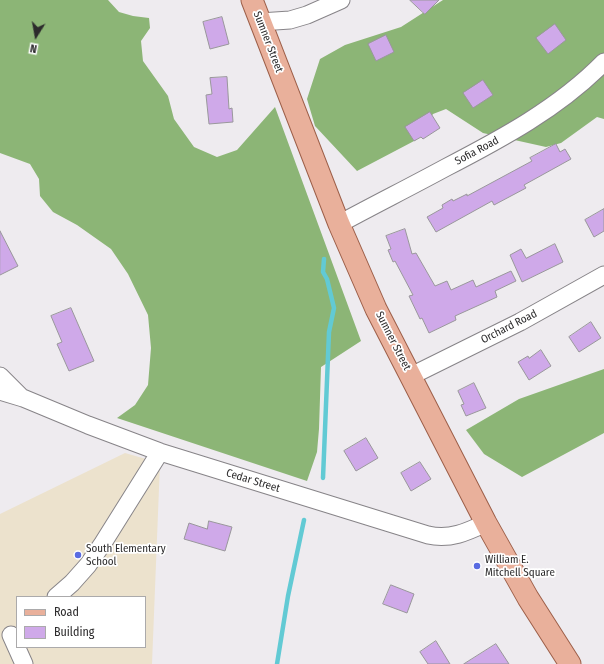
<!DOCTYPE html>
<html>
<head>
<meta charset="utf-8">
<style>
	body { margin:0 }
	#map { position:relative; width:604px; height:664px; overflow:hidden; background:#eeebef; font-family:"Fira Sans Condensed",sans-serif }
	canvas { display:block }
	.legend { position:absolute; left:16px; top:596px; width:130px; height:52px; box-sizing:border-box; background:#fff; border:1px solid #abaaab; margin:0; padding:5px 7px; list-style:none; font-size:12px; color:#2c2b2c }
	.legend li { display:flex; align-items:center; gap:8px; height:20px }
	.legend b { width:20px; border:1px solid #abaaab }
	.north { position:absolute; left:16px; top:16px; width:40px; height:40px; -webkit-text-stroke:3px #fff; paint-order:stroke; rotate:191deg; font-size:11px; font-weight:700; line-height:16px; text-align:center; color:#2c2b2c }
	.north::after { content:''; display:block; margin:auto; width:14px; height:18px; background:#2c2b2c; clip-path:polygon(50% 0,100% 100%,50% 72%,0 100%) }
</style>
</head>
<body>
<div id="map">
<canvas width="604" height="664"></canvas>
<ul class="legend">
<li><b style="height:5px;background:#e9b09b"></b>Road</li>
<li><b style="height:11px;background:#cfa9e9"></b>Building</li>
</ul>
<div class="north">N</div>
</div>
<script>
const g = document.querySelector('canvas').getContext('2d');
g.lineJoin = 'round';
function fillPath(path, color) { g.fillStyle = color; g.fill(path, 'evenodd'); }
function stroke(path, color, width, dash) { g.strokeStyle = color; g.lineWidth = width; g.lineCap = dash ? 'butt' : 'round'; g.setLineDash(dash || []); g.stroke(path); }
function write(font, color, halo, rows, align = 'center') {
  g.font = font + ' "Fira Sans Condensed",sans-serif'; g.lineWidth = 3.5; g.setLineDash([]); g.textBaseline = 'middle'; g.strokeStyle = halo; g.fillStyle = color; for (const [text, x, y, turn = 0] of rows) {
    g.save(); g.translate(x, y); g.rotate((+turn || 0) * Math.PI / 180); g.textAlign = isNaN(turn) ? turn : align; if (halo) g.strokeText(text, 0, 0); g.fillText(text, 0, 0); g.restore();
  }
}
const education = new Path2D(`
	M125,453L160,463L152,664H0V514ZM17,597H145V647H17Z`);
const forest = new Path2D(`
	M0,0H108L119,12L133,16L149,18L150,28L141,41L143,61L168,96L174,119L194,147L217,157L237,150L275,107L361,341L321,367L319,429L317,452L307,481L117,418L135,405L148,385L151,348L148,315L128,274L111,249L77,225L53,212L40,196L39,179L30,164L0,153Z
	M443,0H604V119L597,117L561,143L546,147L483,133L446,109L433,114L416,140L357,171L315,126L307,99L320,59L345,45L401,27Z
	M604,369V433L522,477L484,454L466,430L519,399Z`);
const stream = new Path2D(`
	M323,478L329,332L334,308L327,279L323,272L324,259
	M277,664L288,596L304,520`);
const building = new Path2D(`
	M410,0H439L425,14Z
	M222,17L229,44L210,49L203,22Z
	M555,24L566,40L548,54L536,38Z
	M386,35L394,52L376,61L368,44Z
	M227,77L229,109L232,108L233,122L209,124L206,95L212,94L210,78Z
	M483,80L493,95L473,108L463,93Z
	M430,112L440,128L423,139L421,137L414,141L405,127Z
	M556,144L560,152L565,149L571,159L524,185L526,188L494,205L492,201L436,232L427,217L443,208L442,205L452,199L453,201L467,194V196L532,161L530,158Z
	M604,209V231L594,237L585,220Z
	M405,229L412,254L416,253L435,286L447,281L451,290L473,280L476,287L511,271L516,281L495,291L497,297L455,316L456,320L429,333L422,318L420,319L409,296L413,295L395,261L393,262L388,250L391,249L386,236Z
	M0,231L18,266L0,275Z
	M555,244L563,262L522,282L510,255L521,249L526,258Z
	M71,308L94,361L69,371L57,344L62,342L51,316Z
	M591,322L601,338L579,352L569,337Z
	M541,350L551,366L529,380L518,362L528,356L529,358Z
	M474,383L486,408L466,416L461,405L464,404L458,391Z
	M366,438L378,458L356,471L344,451Z
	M420,462L431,479L411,491L401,473Z
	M209,521L232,527L225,551L184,539L189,523L207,529Z
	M391,585L414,594L407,613L383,604Z
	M436,641L450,664H428L420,652Z
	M496,644L509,664H464Z`);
const minor = new Path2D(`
	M260,22L290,20L307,15L341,0
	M339,224C374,205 410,187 445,168C501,139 559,108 604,62
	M0,376L20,396
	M411,376L520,322L604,275
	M0,391L23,398L88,425L160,452L428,535C450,540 467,532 486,523
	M56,597L72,583L88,565L103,543L160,452
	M11,635L24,664`);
const major = new Path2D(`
	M252,0L339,224L376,309L486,523L528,598L570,664`);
const markers = [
	[78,555,4,"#596be2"],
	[477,566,4,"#596be2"]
];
const streetNames = [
	["Sumner Street",268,42,69],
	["Sofia Road",477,151,-28],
	["Orchard Road",509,327,-27],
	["Sumner Street",393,341,63],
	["Cedar Street",253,481,17]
];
const poiNames = [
	["South Elementary",86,549],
	["School",86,562],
	["William E.",485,560],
	["Mitchell Square",485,573]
];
fillPath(education, '#ece2cd');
fillPath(forest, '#8cb576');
stroke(stream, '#62cad4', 4.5);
fillPath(building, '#cfa9e9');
stroke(building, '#99979b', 1);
stroke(minor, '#878488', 19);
stroke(major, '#9d5f49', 23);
stroke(minor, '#fff', 17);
stroke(major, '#e9b09b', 21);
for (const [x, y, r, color] of markers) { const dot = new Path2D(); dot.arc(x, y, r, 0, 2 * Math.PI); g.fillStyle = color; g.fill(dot); stroke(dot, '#fff', 1.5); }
write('11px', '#2c2b2c', '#fff', streetNames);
write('11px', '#2c2b2c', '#fff', poiNames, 'left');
</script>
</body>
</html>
